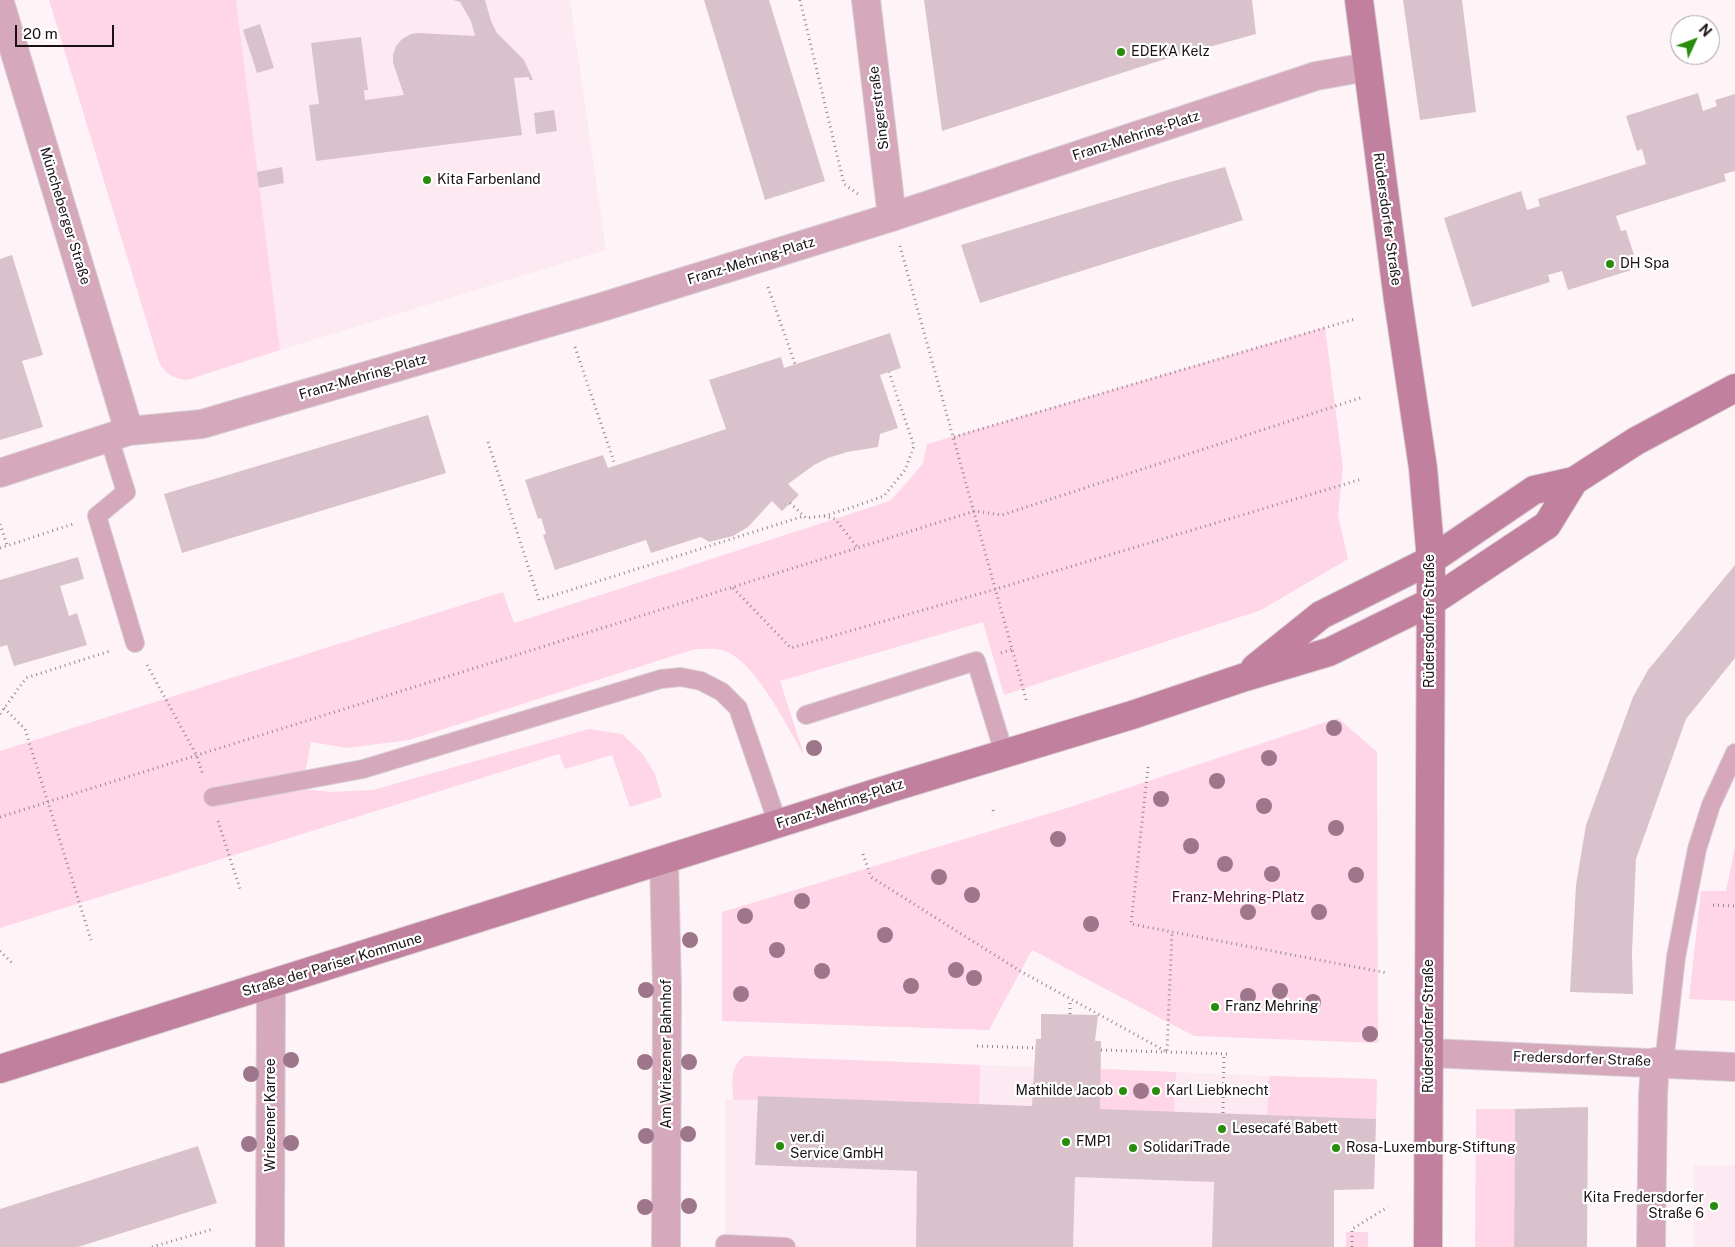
<!DOCTYPE html>
<html>
<head>
<meta charset="utf-8">
<style>
	body { margin:0 }
	#map { position:relative; width:1735px; height:1247px; overflow:hidden; background:#fef4f8; font-family:"Public Sans",sans-serif }
	canvas { display:block }
	.north { position:absolute; left:1670px; top:15px; width:50px; height:50px; box-sizing:border-box; background:#fff; border:1px solid #a3a0a1; border-radius:50%; rotate:47deg; font-size:14px; font-weight:700; line-height:20px; text-align:center; color:#191114 }
	.north::after { content:''; display:block; margin:auto; width:18px; height:22px; background:#278d0a; clip-path:polygon(50% 0,100% 100%,50% 72%,0 100%) }
	.scale { position:absolute; left:15px; top:25px; width:99px; height:22px; box-sizing:border-box; border:2px solid #191114; border-top:0; padding-left:6px; font-size:15px; line-height:18px; white-space:nowrap; color:#191114; -webkit-text-stroke:4px #fff; paint-order:stroke }
</style>
</head>
<body>
<div id="map">
<canvas width="1735" height="1247"></canvas>
<div class="north">N</div>
<div class="scale">20 m</div>
</div>
<script>
const g = document.querySelector('canvas').getContext('2d');
g.lineJoin = 'round';
function fillPath(path, color) { g.fillStyle = color; g.fill(path, 'evenodd'); }
function stroke(path, color, width, dash) { g.strokeStyle = color; g.lineWidth = width; g.lineCap = dash ? 'butt' : 'round'; g.setLineDash(dash || []); g.stroke(path); }
function write(font, color, halo, rows, align = 'center') {
  g.font = font + ' "Public Sans",sans-serif'; g.lineWidth = 4.5; g.setLineDash([]); g.textBaseline = 'middle'; g.strokeStyle = halo; g.fillStyle = color; for (const [text, x, y, turn = 0] of rows) {
    g.save(); g.translate(x, y); g.rotate((+turn || 0) * Math.PI / 180); g.textAlign = isNaN(turn) ? turn : align; if (halo) g.strokeText(text, 0, 0); g.fillText(text, 0, 0); g.restore();
  }
}
const built = new Path2D(`
	M236,0H570L606,250L280,350Z
	M1041,1014L1098,1015L1095,1040L1101,1041V1069L1269,1076L1377,1079L1374,1189L1334,1190V1247H725V1099L733,1100L734,1069L740,1059L745,1056L1034,1067L1036,1039L1041,1038Z
	M1694,1165H1735V1247H1694Z`);
const green = new Path2D(`
	M49,0H236L280,350L187,380C173,378 166,375 159,362Z
	M1325,327L1343,468L1338,515L1348,559L1261,610L1004,695L983,622L780,681L804,755C786,726 756,660 722,650C714,648 703,649 695,649L409,740L347,748L311,742L302,789L331,792L373,790L589,729L622,734L642,753L654,772L662,797L630,807L612,755L565,769L559,754L0,928V751L503,592L514,623L890,501L910,479L923,463L927,444Z
	M1338,718L1377,752L1378,1043L1194,1036L1032,950L989,1030L722,1021V912L1067,808Z
	M1735,847V1001L1689,999L1701,891H1726Z
	M745,1056L980,1065L979,1104L758,1096V1100H733C733,1084 729,1065 745,1056Z
	M1100,1069L1176,1072L1174,1112L1100,1109Z
	M1269,1076L1377,1079L1376,1119L1267,1115Z
	M1476,1109H1515L1514,1247H1475Z
	M1346,1232H1368V1247H1346Z`);
const building = new Path2D(`
	M453,0H485L491,21L497,33L524,60L533,80H529V77L514,78L522,135L316,161L309,105L319,104L311,43L361,37L368,90H364L365,100L404,95L393,63V55L396,46L402,39L411,34L418,33L475,36L471,21L460,2Z
	M704,0H769L825,181L765,200Z
	M924,0H1252L1256,34L1159,61L942,131Z
	M1403,0H1462L1476,112L1420,120Z
	M260,24L274,68L257,73L243,30Z
	M1698,93L1703,111L1717,106L1715,100L1735,94V171L1724,174L1726,181L1616,216L1621,231L1626,230L1638,268L1568,290L1562,271L1548,275L1550,282L1472,307L1444,218L1521,191L1527,210L1540,206L1538,199L1646,164L1642,149L1637,151L1626,116Z
	M554,110L557,131L536,134L534,113Z
	M282,167L284,183L259,188L257,172Z
	M1225,167L1243,220L980,303L961,245L1170,182Z
	M12,255L43,355L22,361L43,427L0,440V259Z
	M890,333L901,368L880,375L898,428L880,434L878,447L847,452L828,458L814,465L788,484L799,495L782,511L772,501L748,527L733,536L709,542L701,537L651,553L646,540L555,570L543,535L546,534L541,518L538,519L525,480L603,455L608,468L726,429L709,380L781,357L784,368Z
	M428,415L446,473L182,553L164,494Z
	M78,557L84,579L60,586L69,616L77,613L87,645L14,666L7,645L0,647V580Z
	M1735,565V658L1686,719L1636,859L1632,953L1633,994L1570,992L1576,885L1586,825L1633,697L1648,670Z
	M1041,1014L1098,1015L1095,1041H1101L1100,1109L1376,1119L1374,1189L1334,1190V1247H1212L1214,1182L1075,1177L1073,1247H916L917,1171L755,1165L758,1096L1032,1106L1036,1039H1041Z
	M1588,1107L1587,1247H1514L1515,1109Z
	M198,1146L217,1203L78,1247H0V1209Z`);
const path = new Path2D(`
	M800,0L844,184L858,194
	M900,246L1027,703
	M768,287L795,364
	M575,347L615,465
	M954,437L1355,319
	M488,442L539,600L804,516
	M790,503L806,518L824,516L835,519L858,548
	M824,516L853,507L884,496L905,470L914,446L889,372
	M0,524L7,545
	M0,548L73,524
	M733,588L791,648L996,589L1362,479
	M1001,653L1013,649
	M147,665L197,756L203,775
	M4,708L25,729L91,940
	M0,714L26,678L110,651
	M1148,767L1131,924L1387,973
	M993,810L994,813
	M0,817L975,511L1002,515L1363,397
	M218,821L241,892
	M863,854L871,877L1020,971L1167,1052L1172,932
	M1713,905L1735,906
	M0,951L14,965
	M1070,1014V999
	M977,1046L1036,1048
	M1101,1050L1230,1054
	M1223,1113L1224,1053
	M152,1247L213,1229
	M1352,1247V1229L1388,1207`);
const lane = new Path2D(`
	M109,438L126,492L97,516L135,643
	M806,715L976,661L1004,753
	M213,797L363,769L661,679L681,677L701,681L722,692L738,708L778,824
	M1664,1063L1676,957L1697,849L1711,805L1735,753
	M725,1244L786,1247`);
const street = new Path2D(`
	M866,0L892,217
	M0,3L129,431
	M0,473L129,431L202,424L602,307L892,217L1316,76L1367,67
	M664,861L667,988L666,1247
	M1430,1053L1735,1067
	M270,1247L271,984
	M1651,1247L1653,1096L1655,1062`);
const secondary = new Path2D(`
	M1359,0L1398,300L1423,468L1431,560L1428,1247
	M1255,668L1321,615L1431,560L1534,490L1574,481L1636,441L1735,388
	M0,1069L891,788L1132,715L1245,677L1329,652L1431,602L1547,525L1574,481`);
const trees = [
	[1334,728],
	[814,748],
	[1269,758],
	[1217,781],
	[1161,799],
	[1264,806],
	[1336,828],
	[1058,839],
	[1191,846],
	[1225,864],
	[1272,874],
	[1356,875],
	[939,877],
	[972,895],
	[802,901],
	[1248,912],
	[1319,912],
	[745,916],
	[1091,924],
	[885,935],
	[690,940],
	[777,950],
	[956,970],
	[822,971],
	[974,978],
	[911,986],
	[646,990],
	[1280,991],
	[741,994],
	[1248,996],
	[1313,1002],
	[1370,1034],
	[291,1060],
	[645,1062],
	[689,1062],
	[251,1074],
	[1141,1091],
	[688,1134],
	[646,1136],
	[291,1143],
	[249,1144],
	[689,1206],
	[645,1207]
];
const markers = [
	[1121,52,5,"#278d0a"],
	[427,180,5,"#278d0a"],
	[1610,264,5,"#278d0a"],
	[1215,1007,5,"#278d0a"],
	[1123,1091,5,"#278d0a"],
	[1156,1091,5,"#278d0a"],
	[1222,1129,5,"#278d0a"],
	[1066,1142,5,"#278d0a"],
	[780,1146,5,"#278d0a"],
	[1133,1148,5,"#278d0a"],
	[1336,1148,5,"#278d0a"],
	[1714,1206,5,"#278d0a"]
];
const poiNames = [
	["EDEKA Kelz",1131,52],
	["Kita Farbenland",437,180],
	["DH Spa",1620,264],
	["Franz Mehring",1225,1007],
	["Mathilde Jacob",1113,1091,"right"],
	["Karl Liebknecht",1166,1091],
	["Lesecafé Babett",1232,1129],
	["ver.di",790,1138],
	["Service GmbH",790,1154],
	["FMP1",1076,1142],
	["SolidariTrade",1143,1148],
	["Rosa-Luxemburg-Stiftung",1346,1148],
	["Kita Fredersdorfer",1704,1198,"right"],
	["Straße 6",1704,1214,"right"]
];
const streetNames = [
	["Singerstraße",879,108,-97],
	["Franz-Mehring-Platz",1136,136,-18],
	["Müncheberger Straße",65,216,73],
	["Rüdersdorfer Straße",1387,219,82],
	["Franz-Mehring-Platz",751,261,-17],
	["Franz-Mehring-Platz",363,377,-16],
	["Rüdersdorfer Straße",1430,621,-90],
	["Franz-Mehring-Platz",840,804,-18],
	["Straße der Pariser Kommune",332,965,-17],
	["Rüdersdorfer Straße",1429,1026,-90],
	["Am Wriezener Bahnhof",667,1054,-90],
	["Fredersdorfer Straße",1582,1059,2],
	["Wriezener Karree",271,1115,-90]
];
const parkNames = [
	["Franz-Mehring-Platz",1238,898]
];
fillPath(built, '#fde9f1');
fillPath(green, '#fed6e7');
fillPath(building, '#dac2cc');
stroke(lane, '#d9d0d4', 20);
stroke(street, '#d9d0d4', 30);
stroke(secondary, '#d9d0d4', 30);
stroke(path, '#938a8e', 3, [1, 4]);
stroke(lane, '#d5a8bb', 18);
stroke(street, '#d5a8bb', 28);
stroke(secondary, '#c1809e', 28);
g.fillStyle = '#9d768b';
for (const [x, y] of trees) { g.beginPath(); g.arc(x, y, 8, 0, 2 * Math.PI); g.fill(); }
for (const [x, y, r, color] of markers) { const dot = new Path2D(); dot.arc(x, y, r, 0, 2 * Math.PI); g.fillStyle = color; g.fill(dot); stroke(dot, '#fff', 2); }
write('14px', '#191114', '#fff', poiNames, 'left');
write('14px', '#191114', '#fff', streetNames);
write('14px', '#4d0e32', '#fff', parkNames);
</script>
</body>
</html>
